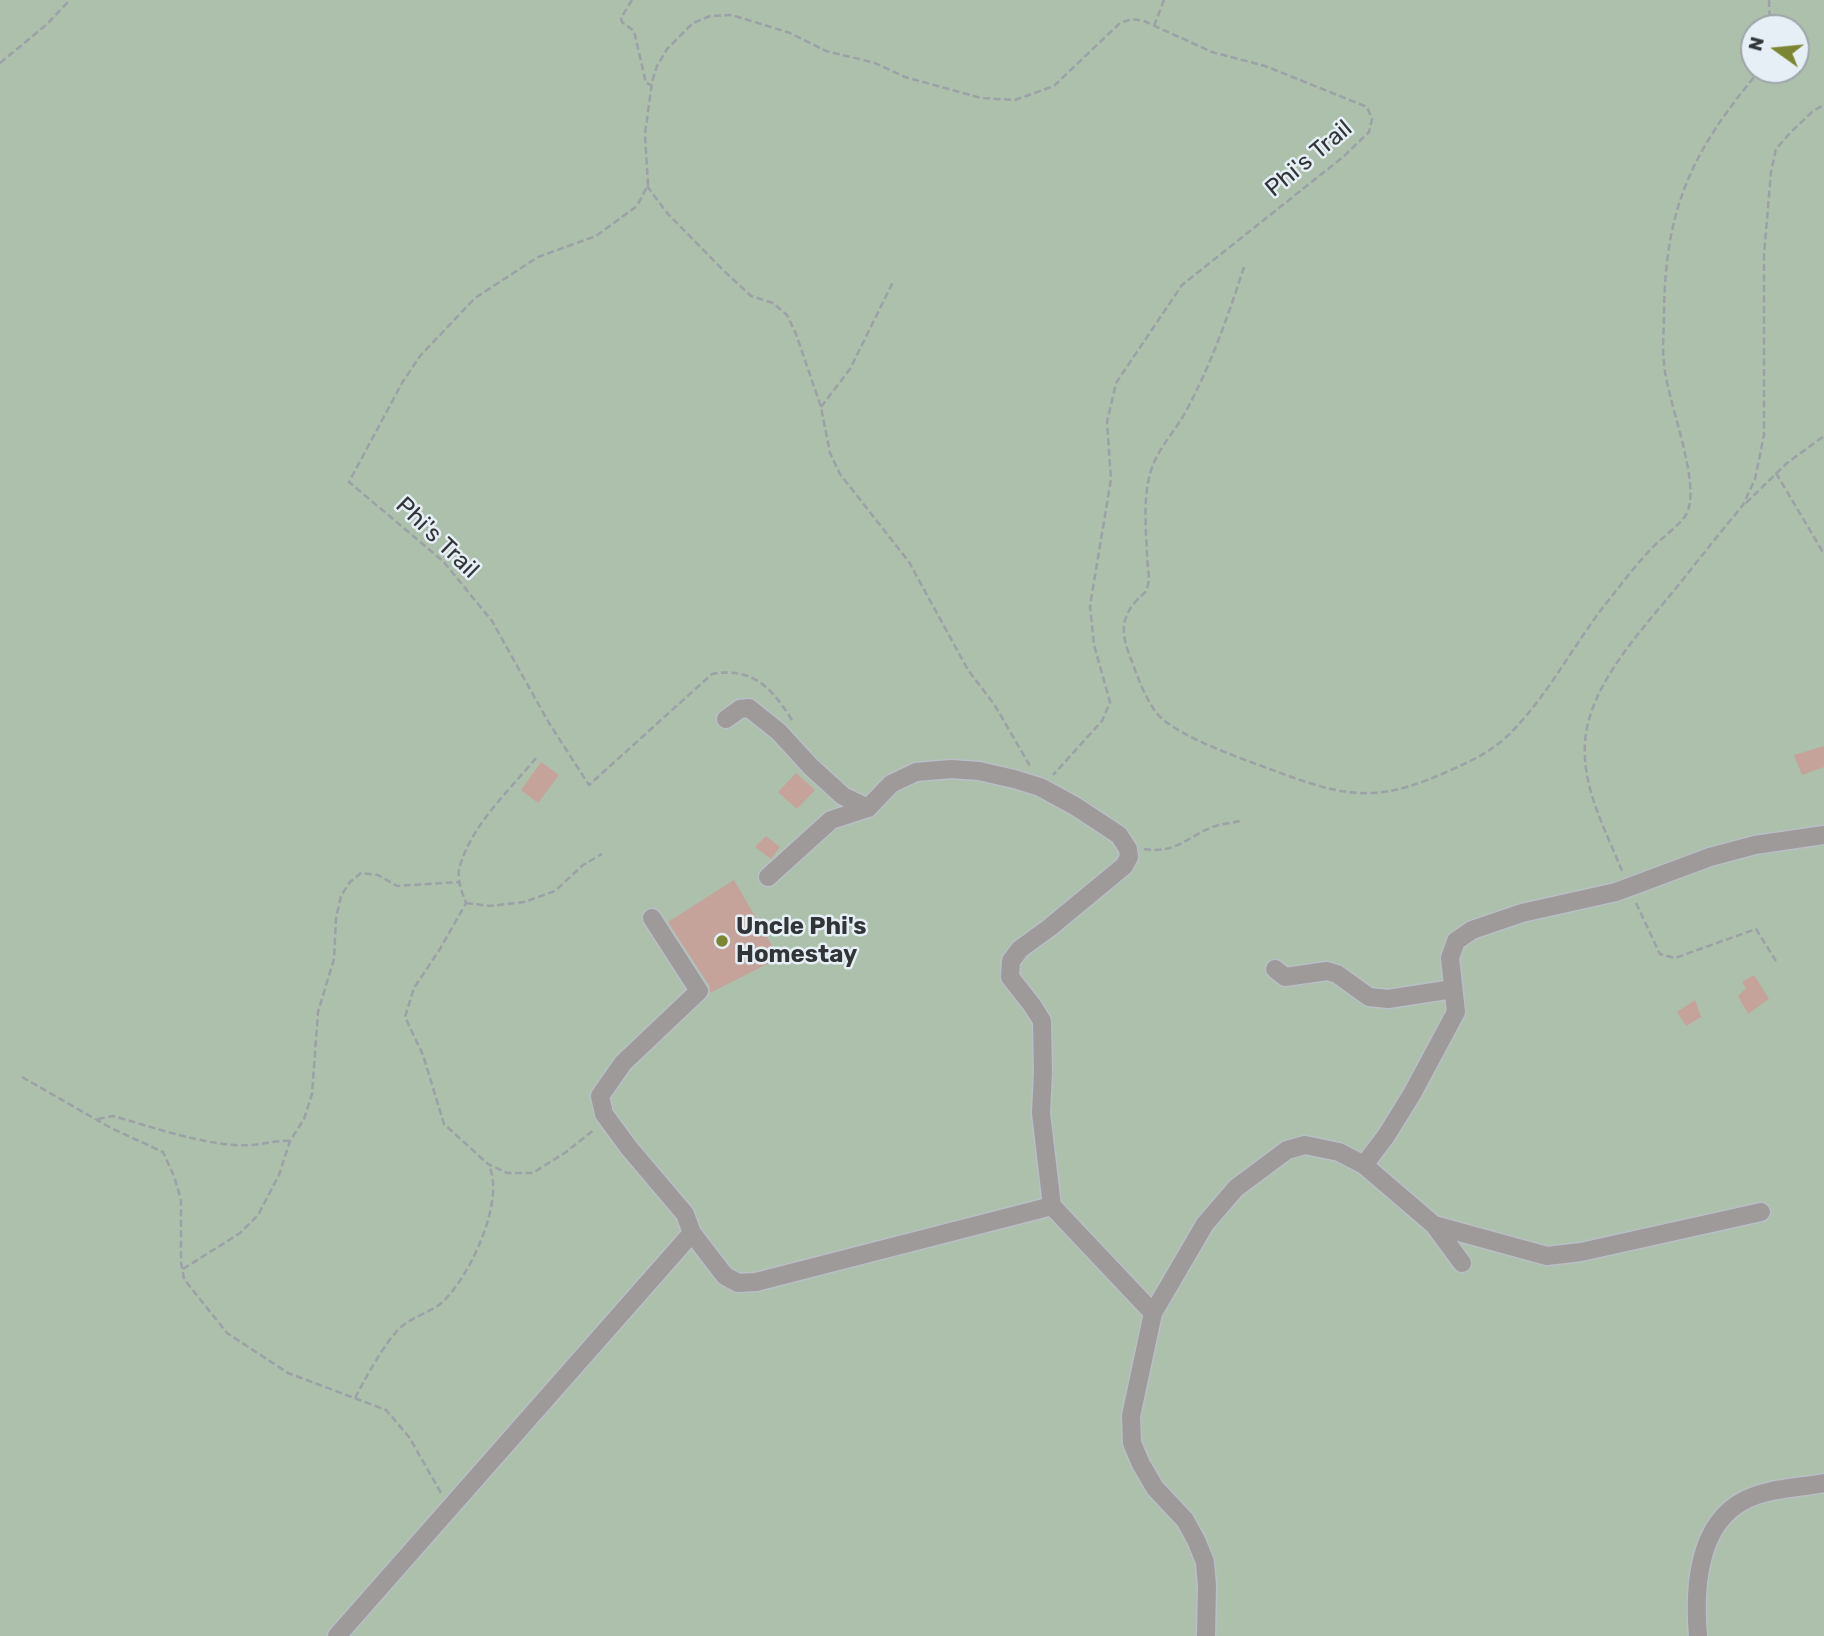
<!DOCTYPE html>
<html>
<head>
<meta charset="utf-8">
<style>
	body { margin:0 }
	#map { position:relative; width:1824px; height:1636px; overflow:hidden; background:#d9e1e9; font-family:Rubik,sans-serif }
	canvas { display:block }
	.north { position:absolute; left:1740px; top:14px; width:70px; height:70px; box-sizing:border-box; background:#e6eff6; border:2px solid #9ea5aa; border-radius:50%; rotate:285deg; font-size:19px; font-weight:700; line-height:28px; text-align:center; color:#323538 }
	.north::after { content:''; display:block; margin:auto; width:24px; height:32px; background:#7b8532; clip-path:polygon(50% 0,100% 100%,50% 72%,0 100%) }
</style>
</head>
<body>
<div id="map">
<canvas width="1824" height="1636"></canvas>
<div class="north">N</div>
</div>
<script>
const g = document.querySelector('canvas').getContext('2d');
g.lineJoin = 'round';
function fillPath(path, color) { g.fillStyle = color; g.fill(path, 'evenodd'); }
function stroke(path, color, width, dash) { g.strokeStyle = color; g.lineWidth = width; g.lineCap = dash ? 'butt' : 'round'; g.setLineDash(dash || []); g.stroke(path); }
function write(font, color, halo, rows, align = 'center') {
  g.font = font + ' Rubik,sans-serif'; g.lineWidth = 5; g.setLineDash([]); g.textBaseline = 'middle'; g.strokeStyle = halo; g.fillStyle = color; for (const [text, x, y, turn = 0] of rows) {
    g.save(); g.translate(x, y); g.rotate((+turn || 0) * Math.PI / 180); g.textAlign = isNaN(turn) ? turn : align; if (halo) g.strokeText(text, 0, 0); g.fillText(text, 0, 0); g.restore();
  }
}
const green = new Path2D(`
	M0,0H1824V1636H0ZM1754,28H1796V70H1754Z`);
const building = new Path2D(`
	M1824,746V767L1802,775L1794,755Z
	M541,762L559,775L538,803L521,790Z
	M796,773L815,790L797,809L778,792Z
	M766,836L780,847L771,859L755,847Z
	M734,880L779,958L710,993L709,985L668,922Z
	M1754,975L1769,999L1748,1014L1738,996L1746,988L1742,982Z
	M1695,1000L1701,1017L1686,1026L1677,1012Z`);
const path = new Path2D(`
	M632,0L621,18L622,22L634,31L646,83L651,85
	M1769,0L1770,28
	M1154,26L1164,0
	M0,63L46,25L70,0
	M647,186L667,213L722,269L751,296L773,303L787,315L796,334L821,407L830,453L840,474L909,562L968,670L994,704L1030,766
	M1244,267C1228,316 1211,365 1186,411C1175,432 1156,450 1150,474C1143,499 1146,530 1147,555C1147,566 1151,578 1147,588C1145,595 1142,594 1137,600C1119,619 1122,637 1131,659C1137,676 1145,697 1155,711C1173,737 1255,763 1286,775C1354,800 1385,800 1451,770C1478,758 1498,748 1518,725C1551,689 1574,645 1604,606C1619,587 1634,567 1651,549C1660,539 1679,526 1686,515C1703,485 1666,399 1664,363C1662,347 1664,330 1664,314C1665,207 1692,151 1760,70
	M821,407L850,369L894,280
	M1776,473L1824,554
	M1746,503L1787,463L1824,436
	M792,720C771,687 753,667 712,674L589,785L549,723L492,621L443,561L349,482L402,383L420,356L475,298L538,257L596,236L637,206L648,185L645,134L652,82L657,66L667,49L693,23L710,16L732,15L790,33L826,51L875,63L905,77L981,98L1015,100L1054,86L1120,23L1132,19L1144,21L1212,52L1265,66L1367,107L1372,119L1369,132L1343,157L1182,285L1116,383L1107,422L1111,479L1090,606L1094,645L1110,702L1102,721L1053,775
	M536,758C510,790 472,824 460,866C456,878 462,892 466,903L440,949L414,988L405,1017L423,1055L444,1124L488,1164L507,1173H533L566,1152L595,1129
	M1144,849C1175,854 1186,838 1212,827C1221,824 1231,823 1240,821
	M1622,871C1606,831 1582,788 1585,743C1588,688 1638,634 1672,593C1696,563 1719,534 1743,505L1755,479L1764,435V255L1771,172L1776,149L1790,133L1813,111L1824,105
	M466,903L490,906L524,902L555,891L583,865L602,854
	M1636,903L1660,954L1675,958L1756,929L1776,961
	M22,1077L111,1128L163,1152L174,1176L181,1200V1262L184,1279L227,1333L288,1373L386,1410L409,1437L441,1493
	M98,1119L113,1116C153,1127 211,1148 252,1145C265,1144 277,1140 290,1141
	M183,1269L240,1233L258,1215L279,1175L290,1141L304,1119L312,1094L318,1012L334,959L336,918L341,896L350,882L361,873L378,875L397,886L459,882
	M355,1398C365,1379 384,1344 398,1330C409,1318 426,1314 439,1305C468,1282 506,1200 489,1166`);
const minor = new Path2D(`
	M726,719L740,709L749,708L779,732L811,767L843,796L868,808
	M768,877L831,820L868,808L891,784L916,772L951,769L979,771L1014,779L1040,787L1075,806L1119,835L1128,849L1129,857L1124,866L1049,928L1020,949L1011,961L1010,977L1032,1005L1042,1021L1043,1072L1041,1113L1052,1206
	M652,918L699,991L623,1063L600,1096L604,1114L629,1148L685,1214L692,1233L725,1276L738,1283L756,1282L1052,1206L1153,1313
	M1275,969L1285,977L1327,971L1337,974L1369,997L1388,999L1453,989
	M1364,1165L1386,1136L1412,1094L1456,1012L1450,958L1456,941L1472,930L1522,913L1616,892L1710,857L1755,845L1824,835
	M1434,1225L1547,1256L1581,1252L1761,1212
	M337,1636L692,1233
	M1206,1636L1207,1586L1205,1562L1196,1540L1185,1520L1155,1488L1141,1464L1132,1443L1131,1416L1153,1313L1205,1224L1236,1188L1287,1150L1305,1145L1339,1152L1364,1165L1434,1225L1462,1263
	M1698,1636C1694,1590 1697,1524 1745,1500C1769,1488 1797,1488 1824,1483`);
const markers = [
	[722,941,7,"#7b8532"]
];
const streetNames = [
	["Phi's Trail",1309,159,-40],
	["Phi's Trail",437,538,44]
];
const poiNames = [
	["Uncle Phi's",736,927],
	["Homestay",736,955]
];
fillPath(green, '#acc0ab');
fillPath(building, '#c6a39a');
stroke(minor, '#b8bfc6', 21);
stroke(path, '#9ba1a7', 2.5, [7, 3.5]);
stroke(minor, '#9f9a9a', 18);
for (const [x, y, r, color] of markers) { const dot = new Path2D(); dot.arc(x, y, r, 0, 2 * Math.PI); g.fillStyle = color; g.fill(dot); stroke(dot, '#e6eff6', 2.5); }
write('24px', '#323538', '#e6eff6', streetNames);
write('bold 24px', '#323538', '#e6eff6', poiNames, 'left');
</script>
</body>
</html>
